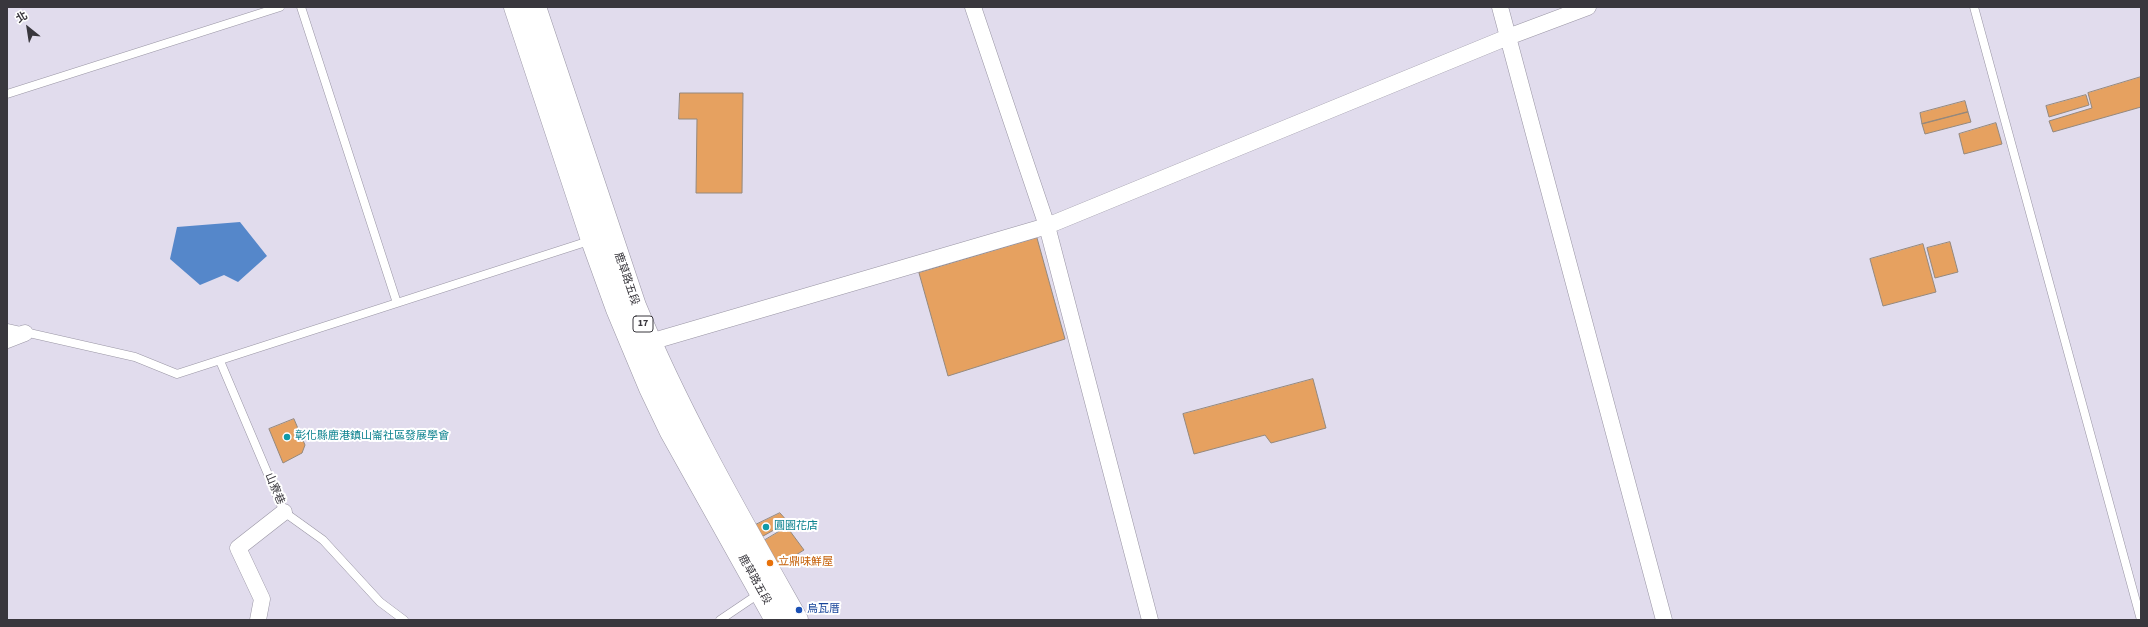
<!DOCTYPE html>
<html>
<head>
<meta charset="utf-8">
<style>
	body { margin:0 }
	#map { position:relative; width:2148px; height:627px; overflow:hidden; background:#e1dced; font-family:"Source Sans 3","Noto Sans TC",sans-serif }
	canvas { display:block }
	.frame { position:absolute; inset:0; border:8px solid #39373d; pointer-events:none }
	.north { position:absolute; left:8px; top:8px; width:40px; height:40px; -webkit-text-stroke:3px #fff; paint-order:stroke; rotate:330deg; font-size:11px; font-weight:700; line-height:16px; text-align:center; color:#39373d }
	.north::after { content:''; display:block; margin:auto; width:14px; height:18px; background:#39373d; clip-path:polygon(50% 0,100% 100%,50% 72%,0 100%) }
</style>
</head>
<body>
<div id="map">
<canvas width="2148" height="627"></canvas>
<div class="frame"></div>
<div class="north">北</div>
</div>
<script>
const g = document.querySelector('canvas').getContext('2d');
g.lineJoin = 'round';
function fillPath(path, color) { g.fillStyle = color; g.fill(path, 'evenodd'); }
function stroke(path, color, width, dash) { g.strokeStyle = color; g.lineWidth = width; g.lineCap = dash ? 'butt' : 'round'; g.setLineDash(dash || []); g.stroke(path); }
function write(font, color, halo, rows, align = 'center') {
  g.font = font + ' "Source Sans 3","Noto Sans TC",sans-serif'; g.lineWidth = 4; g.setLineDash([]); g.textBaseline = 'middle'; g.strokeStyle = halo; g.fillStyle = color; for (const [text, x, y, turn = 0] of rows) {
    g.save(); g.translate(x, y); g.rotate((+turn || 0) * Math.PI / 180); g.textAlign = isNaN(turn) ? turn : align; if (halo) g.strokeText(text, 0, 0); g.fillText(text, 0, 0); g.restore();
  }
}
const water = new Path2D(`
	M240,222L267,256L238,282L224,275L200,285L170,259L177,227Z`);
const building = new Path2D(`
	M2141,77V107L2053,132L2049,121L2092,108L2088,93Z
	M680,93H743L742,193H696L697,119H679Z
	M2086,95L2089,105L2049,117L2046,106Z
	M1965,101L1968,112L1922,124L1920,113Z
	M1968,112L1971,122L1925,134L1922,124Z
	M1996,123L2002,144L1964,154L1959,134Z
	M1037,238L1065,339L948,376L919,273Z
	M1950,242L1958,272L1935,278L1927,248Z
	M1923,244L1936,292L1883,306L1870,259Z
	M1313,379L1326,428L1271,443L1265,435L1194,454L1183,414Z
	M294,419L305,445L302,453L283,463L269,429Z
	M780,513L788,522L749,544L743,531Z
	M787,527L804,550L763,575L750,549Z`);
const lane = new Path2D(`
	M301,7L397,303
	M1974,7L2141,620
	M7,94L280,7
	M7,328L135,357L177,374L592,240
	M220,361L284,512L323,540L380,602L404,620
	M720,620L760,593`);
const street = new Path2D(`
	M973,7L1047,226L1150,620
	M1500,7L1664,620
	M7,340L25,333
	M650,342L1047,226L1508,37L1588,7
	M258,620L262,599L238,548L284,512`);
const primary = new Path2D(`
	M515,7L592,240L617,309L650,388L671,432L776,620
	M535,7L635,306C680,415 739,517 797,620`);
const markers = [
	[287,437,4,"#0f9aa8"],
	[766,527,4,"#0f9aa8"],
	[770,563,4,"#e8710a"],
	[799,610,4,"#1a4fb4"]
];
const shields = [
	[643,324,20]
];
const shieldNames = [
	["17",643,324]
];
const streetNames = [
	["鹿草路五段",626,279,71],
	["山寮巷",274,489,67],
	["鹿草路五段",754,580,61]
];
const cultureNames = [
	["彰化縣鹿港鎮山崙社區發展學會",295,437],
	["圓園花店",774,527]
];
const foodNames = [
	["立鼎味鮮屋",778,563]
];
const transitNames = [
	["烏瓦厝",807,610]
];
fillPath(water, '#5587ca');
fillPath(building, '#e6a160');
stroke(building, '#94887d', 1);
stroke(lane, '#9995a4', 9);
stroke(street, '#9995a4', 17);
stroke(primary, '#9995a4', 23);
stroke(lane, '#fff', 8);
stroke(street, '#fff', 16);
stroke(primary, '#fff', 22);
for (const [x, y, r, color] of markers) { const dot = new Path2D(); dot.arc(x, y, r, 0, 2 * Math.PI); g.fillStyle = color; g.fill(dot); stroke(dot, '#fff', 1.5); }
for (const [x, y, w] of shields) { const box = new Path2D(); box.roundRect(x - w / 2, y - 8, w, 16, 3); g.fillStyle = '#fff'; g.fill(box); stroke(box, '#39373d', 1); }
write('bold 10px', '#39373d', null, shieldNames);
write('11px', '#39373d', '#fff', streetNames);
write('11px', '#0d838f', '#fff', cultureNames, 'left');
write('11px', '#c56008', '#fff', foodNames, 'left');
write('11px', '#164399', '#fff', transitNames, 'left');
</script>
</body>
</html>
